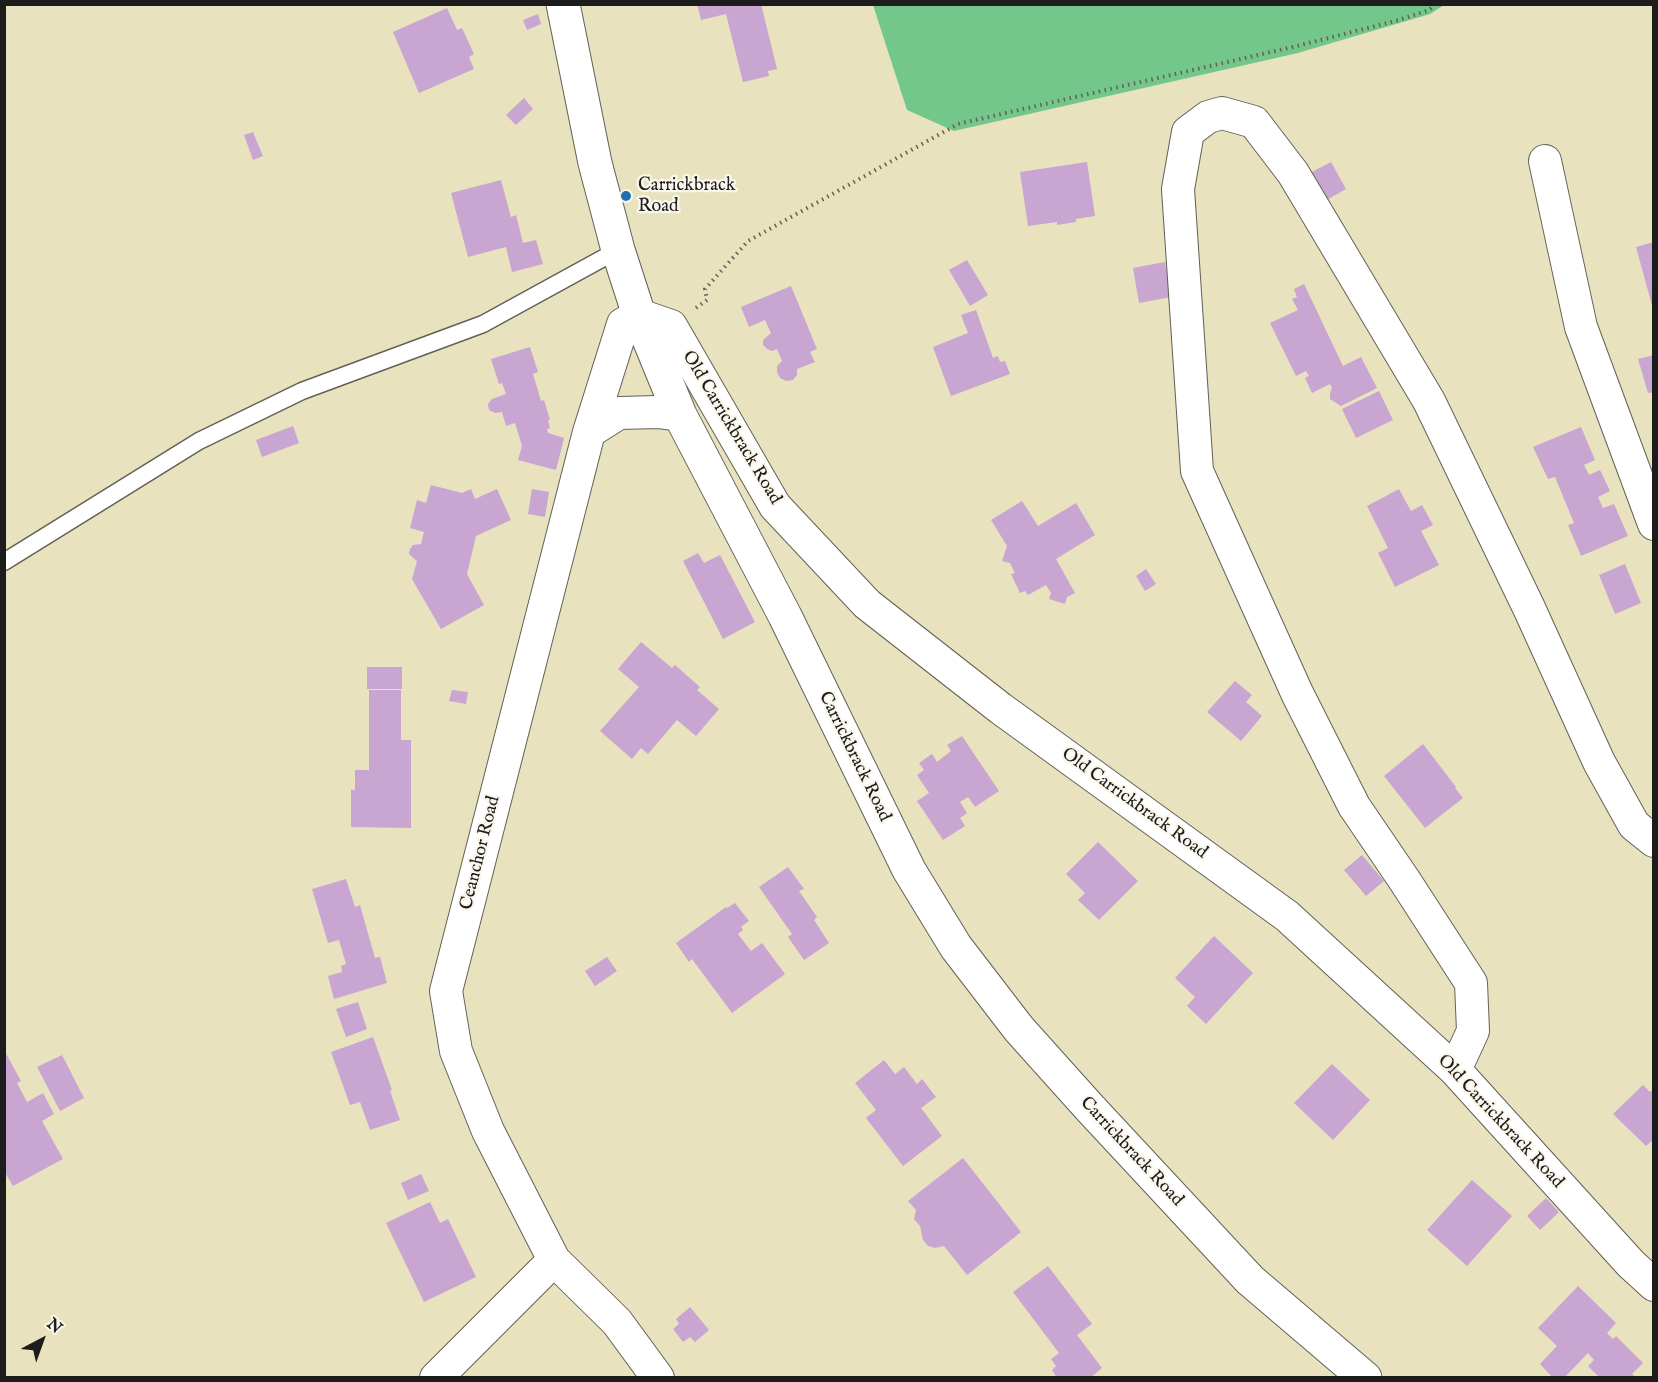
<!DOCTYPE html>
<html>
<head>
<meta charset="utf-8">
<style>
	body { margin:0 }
	#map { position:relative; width:1658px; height:1382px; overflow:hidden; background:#e8e2bf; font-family:"IM FELL English",serif }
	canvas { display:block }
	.frame { position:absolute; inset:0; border:6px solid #1c1c1c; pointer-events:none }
	.north { position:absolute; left:12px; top:1310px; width:60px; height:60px; -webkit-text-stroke:4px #fbf7ec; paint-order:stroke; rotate:41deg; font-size:16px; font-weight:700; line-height:24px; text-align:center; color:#1c1c1c }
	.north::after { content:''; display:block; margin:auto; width:21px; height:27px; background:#1c1c1c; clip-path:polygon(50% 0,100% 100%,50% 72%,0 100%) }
</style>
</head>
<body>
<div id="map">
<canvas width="1658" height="1382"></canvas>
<div class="frame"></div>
<div class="north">N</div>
</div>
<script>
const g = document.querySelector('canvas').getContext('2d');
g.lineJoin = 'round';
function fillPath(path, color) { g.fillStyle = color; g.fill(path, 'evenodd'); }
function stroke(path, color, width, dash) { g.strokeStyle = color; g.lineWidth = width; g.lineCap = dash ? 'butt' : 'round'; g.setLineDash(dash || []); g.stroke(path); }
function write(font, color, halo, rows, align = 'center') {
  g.font = font + ' "IM FELL English",serif'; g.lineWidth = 4.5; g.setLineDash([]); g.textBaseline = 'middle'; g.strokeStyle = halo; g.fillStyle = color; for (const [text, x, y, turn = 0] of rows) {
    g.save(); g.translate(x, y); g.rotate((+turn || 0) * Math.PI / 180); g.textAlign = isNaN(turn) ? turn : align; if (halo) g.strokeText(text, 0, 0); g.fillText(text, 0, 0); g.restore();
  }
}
const green = new Path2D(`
	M873,5V4L1444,5L1430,14L1298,53L954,131L907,110Z`);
const building = new Path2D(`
	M697,4H761L777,69L768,71L769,76L743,82L726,14L701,20Z
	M447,8L457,30L462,28L474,54L469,57L474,69L419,93L393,32Z
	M538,14L541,24L527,30L523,20Z
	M524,98L533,109L516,125L506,115Z
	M253,132L263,156L253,160L244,135Z
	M1087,162L1095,216L1076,219V222L1057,225V222L1028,226L1020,172Z
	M1331,162L1346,189L1320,204L1304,176Z
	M501,180L511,217L516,215L523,243L536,240L543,264L512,272L506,247L468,257L451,193Z
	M1654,242V309H1653L1636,247Z
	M967,260L988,295L970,306L949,270Z
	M1165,262L1171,297L1139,303L1133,268Z
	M1304,284L1343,366L1361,357L1377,388L1341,406L1330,399V393L1332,388L1330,384L1312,393L1305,378L1309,376L1306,371L1296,376L1270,323L1298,310L1292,299L1297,297L1294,289Z
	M791,286L817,349L810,352L815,362L797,369V375L793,380L786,381L780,378L777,372V366L782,361L777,349L772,351L767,349L763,345V340L771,333L765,320L749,327L741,307Z
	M976,310L993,358L998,356L1000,362L1005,361L1010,374L951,396L933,347L968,333L961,315Z
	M530,347L538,372L533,374L541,401L544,400L550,420H548L550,428L547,429L548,433L564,438L556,470L518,460L522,446L515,423L506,426L502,412L495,413L489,410L488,404L492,399L506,394L502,383L499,384L491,359Z
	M1654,355V392L1648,393L1638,359Z
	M1379,391L1393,420L1356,438L1342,409Z
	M293,426L299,443L262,457L256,440Z
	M1581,427L1595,460L1584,465L1589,475L1600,470L1610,491L1598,497L1603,508L1614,504L1628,536L1581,556L1568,525L1574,523L1555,477L1548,479L1533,447Z
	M431,485L462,493L471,489L475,499L497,489L511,520L476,536L467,574L484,605L441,629L412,579L417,561L409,554L410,549L413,545L421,544L424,532L410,528L417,500L426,503Z
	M532,489L549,492L545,517L528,514Z
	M1399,489L1411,511L1422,505L1433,525L1421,531L1439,565L1395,587L1378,553L1388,548L1367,506Z
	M1022,501L1038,526L1076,503L1095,535L1056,559L1075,593L1067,597L1065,604L1049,599L1051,593L1046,585L1028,595L1025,591L1020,593L1011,574L1015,573L1010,563L1002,561L1007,546L991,520Z
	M698,553L704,563L720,555L755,622L723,639L683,561Z
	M1625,564L1641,603L1615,614L1599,575Z
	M1146,569L1156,584L1145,591L1136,576Z
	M641,642L672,668L675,665L700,687L697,690L719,709L696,736L677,720L648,754L641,748L632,759L600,731L639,687L618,669Z
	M367,667H402V689H367Z
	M1235,681L1252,695L1246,702L1262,716L1241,741L1207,712Z
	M369,690H401V740H411V828L351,827V790H355V770H369Z
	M452,690L468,692L466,704L449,701Z
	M962,736L999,791L975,807L968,797L960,802L967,813L960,818L965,826L943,840L917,801L929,793L917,775L924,770L919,763L932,754L937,762L951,751L947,745Z
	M1423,744L1456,787L1455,788L1463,798L1425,828L1384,776Z
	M1098,842L1138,881L1099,920L1078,900L1085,893L1066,874Z
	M1362,855L1384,881L1366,896L1344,870Z
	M788,867L804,889L799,891L817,917L814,920L829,943L804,960L788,937L792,934L759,887Z
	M346,879L355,907L360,905L375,958L380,957L387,983L334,999L328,976L342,972L341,966L346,964L339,940L328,943L312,889Z
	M735,903L749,921L741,927L743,930L738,934L751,951L762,943L785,974L732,1013L692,959L689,962L676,943L726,907L727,908Z
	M1214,936L1253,973L1206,1024L1187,1006L1195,997L1175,978Z
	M607,957L617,971L595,986L585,971Z
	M358,1002L367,1029L346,1037L336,1009Z
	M373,1037L392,1090L390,1091L400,1120L370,1130L360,1102L350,1105L331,1052Z
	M4,1050L21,1081L17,1083L27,1102L43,1093L54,1114L42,1121L63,1159L13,1186L4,1171Z
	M62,1055L84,1098L60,1111L37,1067Z
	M884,1060L895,1074L904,1067L917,1084L922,1079L936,1097L921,1108L942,1136L903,1166L866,1118L876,1110L855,1083Z
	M1332,1064L1370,1100L1333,1140L1294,1103Z
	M1643,1085L1650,1092L1654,1089V1139L1646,1146L1613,1114Z
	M963,1158L1021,1232L967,1275L944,1246L935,1248L928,1246L923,1240L920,1226L914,1219L916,1210L908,1201Z
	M421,1174L429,1191L408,1200L401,1183Z
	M1472,1180L1512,1216L1467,1266L1427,1230Z
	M1546,1198L1559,1212L1540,1230L1527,1216Z
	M430,1202L440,1223L448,1219L476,1277L424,1302L386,1223Z
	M1048,1266L1092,1324L1077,1335L1102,1368L1090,1378H1057L1052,1370L1056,1366L1051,1359L1059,1353L1013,1292Z
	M1578,1286L1616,1323L1607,1333L1613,1339L1616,1336L1643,1363L1632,1374L1636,1378H1600L1588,1366L1594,1360L1588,1353L1564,1378H1553L1540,1364L1557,1346L1538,1328Z
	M690,1307L709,1330L695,1342L690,1337L683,1342L673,1329L679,1324L676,1319Z`);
const path = new Path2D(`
	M696,308L707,300L705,289L748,241L958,124L1297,46L1399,20L1429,10L1436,4`);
const service = new Path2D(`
	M4,562L199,441L302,391L483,324L618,250`);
const minor = new Path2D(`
	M1545,161L1581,327L1654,524
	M589,432L619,413L658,412L680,415
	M1455,1070L1473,1031L1471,983L1405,881L1354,806L1297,693L1197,471L1178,189L1188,132L1208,117L1222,113L1254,122L1293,173L1429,401L1529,608L1599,762L1634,825L1654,841
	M436,1378L554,1260
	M658,1378L617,1322L554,1260L488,1131L456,1051L446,991L589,432L623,324L639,315L671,326L775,506L867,604L1000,708L1287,916L1455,1070L1631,1264L1654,1285`);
const secondary = new Path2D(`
	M563,4L595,163L618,250L639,315L680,415L785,616L909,870L956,947L1019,1029L1089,1107L1250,1280L1365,1378`);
const markers = [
	[626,196,6,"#1f6fb2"]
];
const poiNames = [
	["Carrickbrack",638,186],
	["Road",638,207]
];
const streetNames = [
	["Old Carrickbrack Road",731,428,59],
	["Carrickbrack Road",854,757,64],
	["Old Carrickbrack Road",1134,804,36],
	["Ceanchor Road",481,853,-76],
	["Old Carrickbrack Road",1500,1122,47],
	["Carrickbrack Road",1131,1152,47]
];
fillPath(green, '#74c78b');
fillPath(building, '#c9a5d2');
stroke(service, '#636155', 19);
stroke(minor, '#636155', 34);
stroke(secondary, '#636155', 35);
stroke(path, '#636155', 4, [1.5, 4.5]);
stroke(service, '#fff', 16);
stroke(minor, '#fff', 32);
stroke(secondary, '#fff', 33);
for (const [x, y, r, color] of markers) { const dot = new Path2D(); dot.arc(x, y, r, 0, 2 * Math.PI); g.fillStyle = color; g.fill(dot); stroke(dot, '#fbf7ec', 2); }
write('18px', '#1c1c1c', '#fbf7ec', poiNames, 'left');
write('18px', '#1c1c1c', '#fbf7ec', streetNames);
</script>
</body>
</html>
